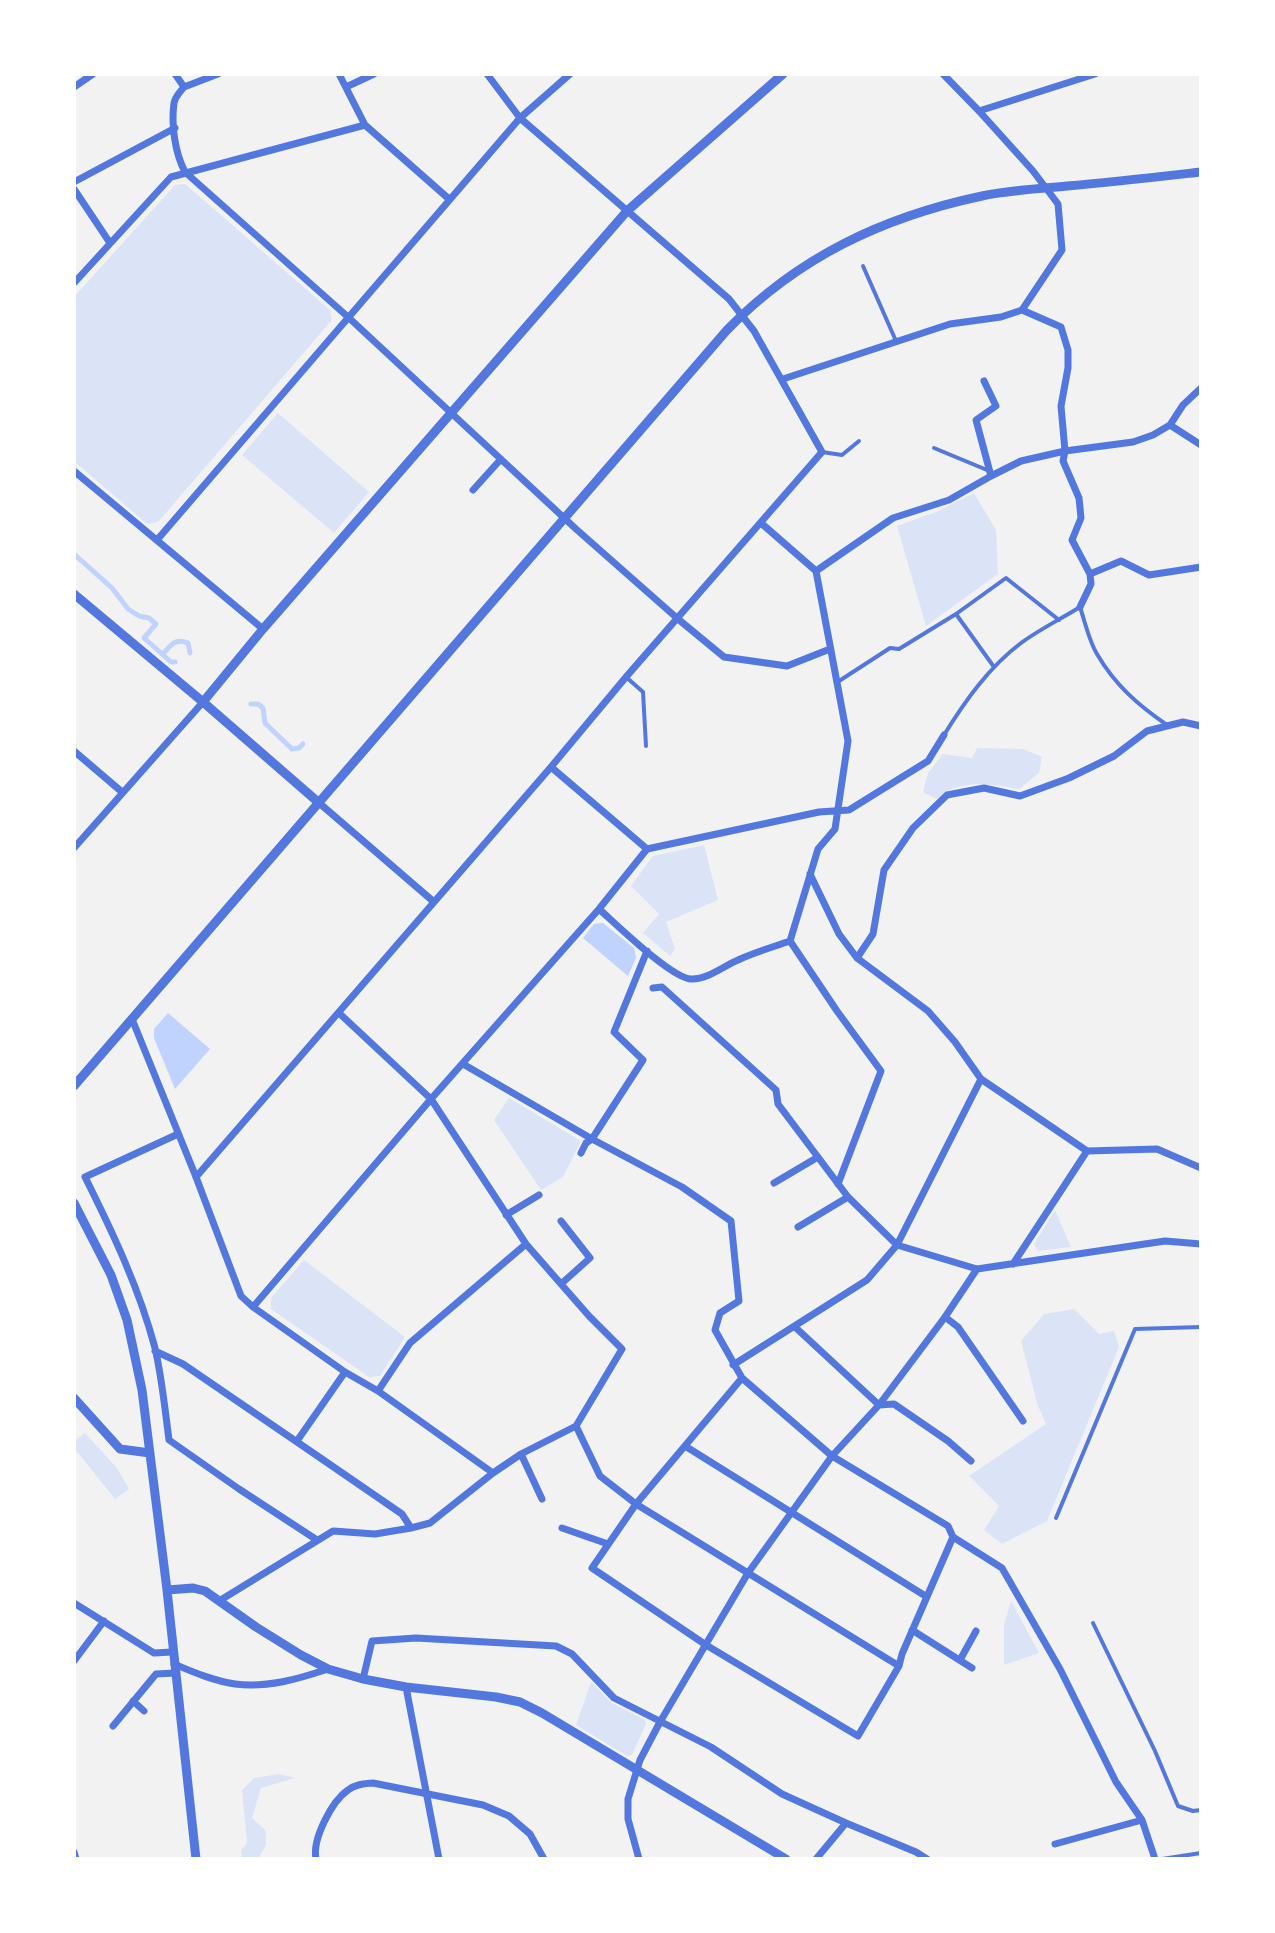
<!DOCTYPE html>
<html>
<head>
<meta charset="utf-8">
<style>
	body { margin:0 }
	#map { position:relative; width:1275px; height:1933px; overflow:hidden; background:#f2f2f2; font-family:"Titillium Web",sans-serif }
	canvas { display:block }
	.frame { position:absolute; inset:0; border:76px solid #fff; pointer-events:none }
</style>
</head>
<body>
<div id="map">
<canvas width="1275" height="1933"></canvas>
<div class="frame"></div>
</div>
<script>
const g = document.querySelector('canvas').getContext('2d');
g.lineJoin = 'round';
function fillPath(path, color) { g.fillStyle = color; g.fill(path, 'evenodd'); }
function stroke(path, color, width, dash) { g.strokeStyle = color; g.lineWidth = width; g.lineCap = dash ? 'butt' : 'round'; g.setLineDash(dash || []); g.stroke(path); }
const green = new Path2D(`
	M185,184L330,310L332,320L158,522L147,524L74,461V297L175,185Z
	M278,413L369,492L334,533L242,455Z
	M974,493L996,530L998,574L926,626L897,526L936,512Z
	M977,748L1023,749L1042,757L1039,773L1019,789C992,784 958,778 936,799L923,792L928,773L943,754L972,758Z
	M704,845L718,900L666,922L675,949L670,956L643,933L659,914L631,886L653,856Z
	M509,1098L581,1141L563,1177L541,1190L494,1120Z
	M1055,1210L1071,1247L1038,1251L1034,1244Z
	M304,1260L405,1337L380,1376L369,1377L271,1309V1298Z
	M1074,1309L1099,1334L1114,1331L1119,1347L1047,1521L1002,1544L984,1530L999,1506L969,1476L1046,1424L1038,1406L1021,1341L1044,1314Z
	M85,1433L117,1468L129,1489L115,1499L74,1448V1441Z
	M1011,1601L1039,1653L1004,1665V1625Z
	M591,1682L612,1703L645,1720L646,1724L632,1755L627,1756L576,1725Z
	M279,1774L295,1778L261,1788L252,1818L266,1831V1845L258,1859H242L241,1850L247,1843L242,1790L254,1778Z`);
const water = new Path2D(`
	M603,923L634,948L636,958L628,976L583,938L594,924Z
	M168,1013L210,1049L175,1089L154,1038V1029Z`);
const stream = new Path2D(`
	M74,554L112,588L128,609L139,616L149,618L156,624L144,638L171,662H175
	M163,654C171,645 175,638 188,643L190,653
	M251,704H258L263,708L265,723L292,749L299,748L303,744`);
const service = new Path2D(`
	M863,266L896,341
	M934,448L987,470
	M822,452L842,455L859,441
	M956,614L994,667
	M626,677L643,692L646,746
	M836,683L890,648L899,649L956,614L1006,578L1059,620
	M944,735C965,701 989,667 1021,643C1040,629 1061,619 1080,607C1085,622 1089,641 1097,654C1115,685 1138,705 1167,725
	M1056,1518L1135,1329L1201,1327
	M1093,1623L1155,1751L1178,1806L1193,1811L1201,1810
	M1162,1859L1201,1853`);
const minor = new Path2D(`
	M175,74L184,87C180,92 175,97 174,103C171,125 175,153 185,172L348,317L576,529L678,619L724,657L787,666L830,649
	M339,74L365,125L449,199
	M74,87L93,74
	M184,87L218,74
	M346,87L374,74
	M979,111L1095,74
	M74,182L175,128
	M74,189L110,243
	M74,283L171,177L365,125
	M1022,310L1061,327L1068,350V368L1061,406L1065,451L1063,461L1079,498L1081,518L1072,540L1090,574L1091,584L1080,607
	M783,379L950,324L1001,317L1022,310L1062,250L1058,204L1033,171L979,111L943,74
	M984,381L996,406L976,420L991,476
	M1170,425L1201,445
	M74,471L263,629
	M473,490L501,459
	M761,523L816,571L848,741L835,829L818,849L790,941
	M157,540L520,118L570,74
	M816,571L893,518L949,500L991,476L1021,461L1065,451L1133,442L1153,435L1170,425L1183,405L1201,388
	M1090,574L1121,561L1149,575L1201,567
	M74,751L122,792
	M551,767L647,849
	M318,802L434,902
	M74,848L203,702
	M810,874L839,934L857,958L928,1011L955,1042L981,1079L1087,1151L1157,1149L1201,1168
	M599,909C615,923 673,980 692,979C708,979 724,966 738,960C755,952 773,947 790,941
	M790,941L837,1011L881,1071L838,1184
	M857,958L873,934L884,870L913,828L947,795L984,788L1020,796L1069,778L1114,756L1147,731L1183,722L1201,726
	M653,988L662,987L776,1090L778,1104L848,1197L897,1245L977,1269L1165,1241L1201,1244
	M339,1013L431,1099L526,1244L589,1316L622,1349L576,1426L600,1476L636,1504L899,1666
	M132,1019L196,1177L241,1296L253,1307L345,1372L378,1391L493,1473
	M463,1064L592,1139L682,1187L731,1221L739,1301L720,1313L715,1330L742,1378L832,1456L948,1526L953,1537L1002,1568L1060,1669L1116,1782L1142,1820L1155,1859
	M178,1134L85,1177C113,1233 139,1288 155,1348C162,1378 165,1410 169,1440L239,1489L317,1540
	M581,1153L586,1143L592,1139L643,1060L614,1032L647,951
	M196,1177L551,767L626,677L822,452L754,331L729,299L520,118L487,74
	M774,1183L818,1157
	M506,1215L539,1195
	M561,1221L590,1258L561,1284
	M798,1227L848,1197
	M1013,1264L1087,1151
	M253,1307L431,1099L599,909L647,849L819,812L849,810L928,761L944,735
	M945,1317L958,1327L1023,1421
	M795,1327L879,1405L894,1404L948,1441L971,1461
	M155,1351L183,1364L319,1457L402,1514L411,1528
	M733,1365L867,1280L897,1245L981,1079
	M742,1378L636,1504L592,1568L706,1645L858,1736L899,1666L902,1654L953,1537
	M378,1391L410,1343L526,1244
	M297,1441L345,1372
	M685,1446L927,1597
	M521,1454L542,1499
	M562,1528L608,1544
	M219,1601L333,1531L375,1534L411,1528L430,1523L493,1473L521,1454L576,1426
	M74,1603L154,1653L172,1652
	M912,1630L972,1668
	M960,1660L976,1631
	M74,1661L104,1621
	M174,1664C193,1672 214,1681 235,1684C268,1688 298,1679 328,1669
	M363,1679L372,1641L416,1638L556,1646L572,1654L614,1698L711,1747L782,1794L846,1823L916,1852L927,1859
	M406,1687L439,1859
	M133,1701L144,1711
	M113,1726L156,1674L175,1673
	M1055,1844L1142,1820
	M74,1852L76,1859
	M316,1859C312,1839 332,1801 348,1790C356,1784 364,1784 373,1783L483,1805L509,1816L530,1834L544,1859
	M639,1859L628,1819V1799L640,1760L660,1722L748,1573L832,1456L879,1405L945,1317L977,1269
	M816,1859L846,1823`);
const tertiary = new Path2D(`
	M74,594L203,702L318,802
	M203,702L263,629L627,211L783,74
	M74,1086L727,330C798,257 883,217 982,196C1010,190 1039,189 1067,186C1112,182 1156,177 1201,172
	M74,1203L111,1275L127,1320L142,1390L167,1590L196,1859
	M74,1398L120,1449L150,1453
	M167,1590L193,1588L205,1591L256,1627L301,1655L328,1669L363,1679L406,1687L496,1697L520,1702L542,1713L786,1859`);
fillPath(green, '#dbe4f7');
fillPath(water, '#bfd3fe');
stroke(stream, '#bfd3fe', 5);
stroke(service, '#5277de', 4);
stroke(minor, '#5277de', 7);
stroke(tertiary, '#5277de', 9);
</script>
</body>
</html>
